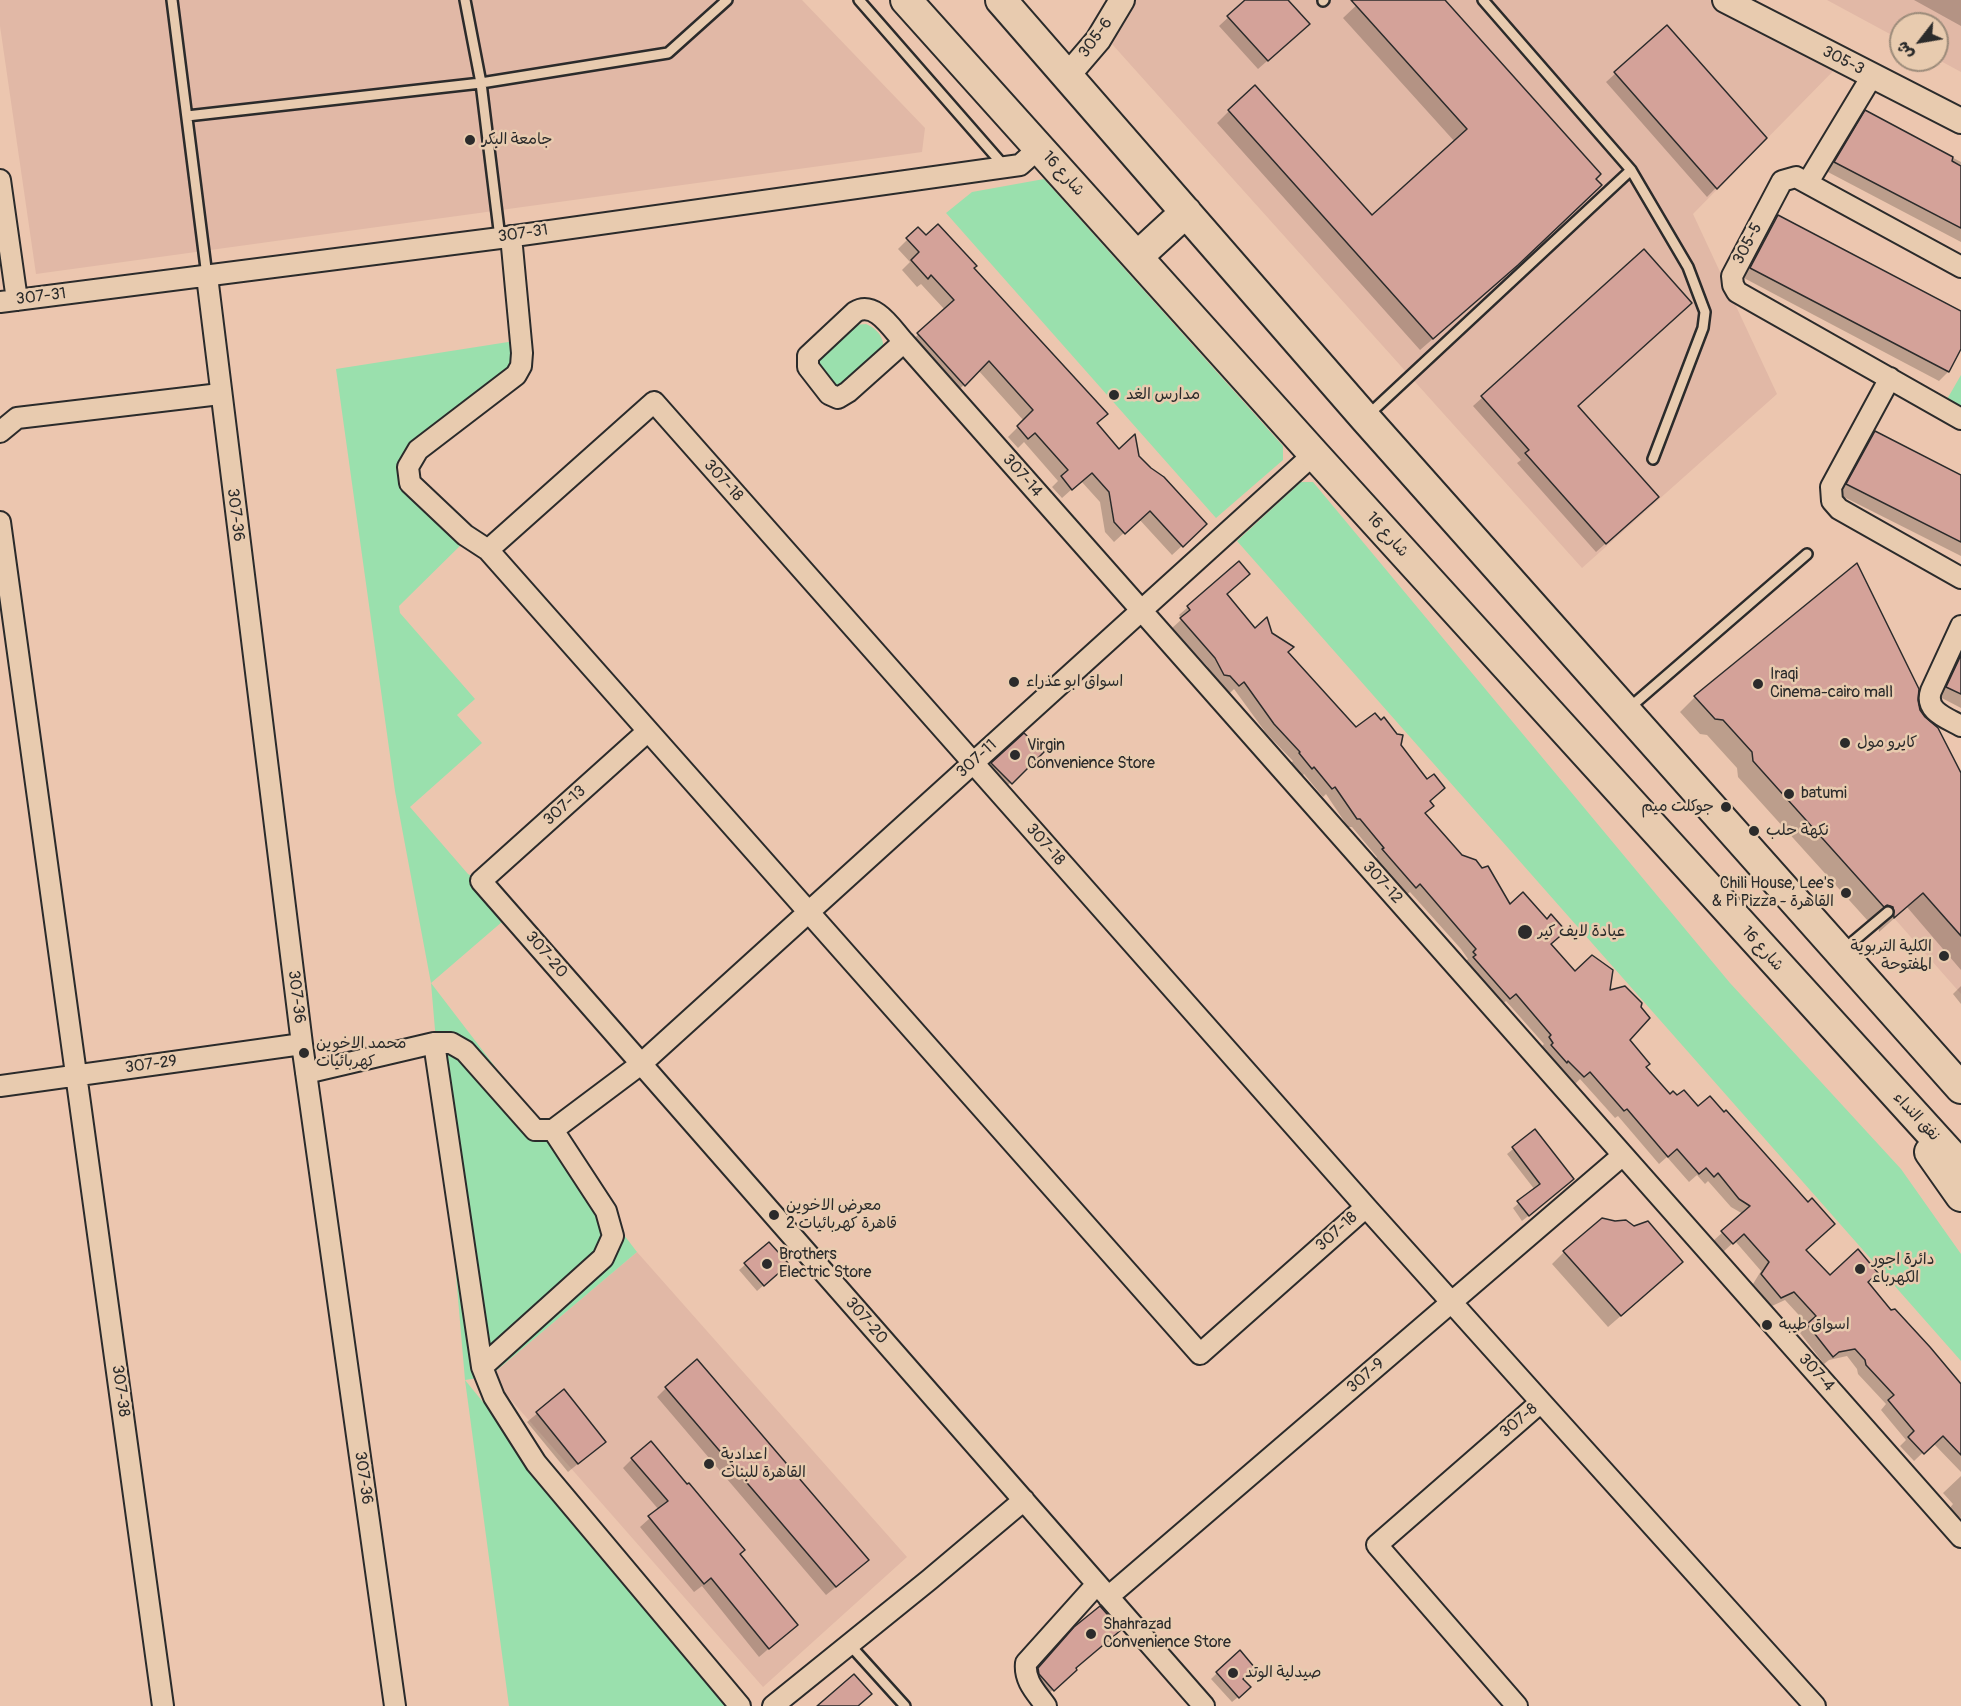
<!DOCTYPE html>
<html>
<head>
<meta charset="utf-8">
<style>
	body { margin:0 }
	#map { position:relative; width:1961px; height:1706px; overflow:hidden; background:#ecc6af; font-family:Pangolin,"Playpen Sans Arabic",sans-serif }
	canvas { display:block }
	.north { position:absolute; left:1889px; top:12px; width:60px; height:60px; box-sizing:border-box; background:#e8cbaf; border:2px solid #9c8b7a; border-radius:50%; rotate:239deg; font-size:16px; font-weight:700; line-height:24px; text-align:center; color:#2b2b2b }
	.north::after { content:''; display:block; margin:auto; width:21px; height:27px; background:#2b2b2b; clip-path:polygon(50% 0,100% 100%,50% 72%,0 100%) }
</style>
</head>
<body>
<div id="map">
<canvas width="1961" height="1706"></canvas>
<div class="north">ش</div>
</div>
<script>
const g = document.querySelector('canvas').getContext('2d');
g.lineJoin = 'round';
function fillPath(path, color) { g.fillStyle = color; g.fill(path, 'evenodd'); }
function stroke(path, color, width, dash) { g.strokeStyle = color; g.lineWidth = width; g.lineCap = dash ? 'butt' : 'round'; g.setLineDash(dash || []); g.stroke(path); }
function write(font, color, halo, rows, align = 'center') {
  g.font = font + ' Pangolin,"Playpen Sans Arabic",sans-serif'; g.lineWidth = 5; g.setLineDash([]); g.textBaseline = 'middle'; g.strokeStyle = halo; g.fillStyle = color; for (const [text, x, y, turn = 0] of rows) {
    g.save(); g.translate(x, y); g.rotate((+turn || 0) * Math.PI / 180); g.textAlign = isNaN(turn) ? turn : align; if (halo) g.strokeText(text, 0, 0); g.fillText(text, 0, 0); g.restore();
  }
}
const built = new Path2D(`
	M0,0H802L925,128L922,152L36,274L0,26Z
	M1123,0H1725L1843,61L1693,214L1777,394L1582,568L1103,34Z
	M1827,0H1961V72L1937,59V24H1901V40Z
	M1961,860V994L1894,918Z
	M637,1252L907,1557L763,1687L490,1376Z`);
const green = new Path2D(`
	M1044,179L1283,446V460L1216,518L946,213L972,192Z
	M866,324C880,330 888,343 880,356L837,388L819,375L816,359L855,325Z
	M521,340V366L408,467L469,537L399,606L400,613L475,699L457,715L482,743L410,807L468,874L481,881L510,915L431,983L637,1252L490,1376L465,1380L731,1706H509L465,1380L431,983L395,791L336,369Z
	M1961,375V409L1946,401Z
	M1301,482H1313L1730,983L1901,1169L1961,1254V1361L1237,541Z`);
const shadow = new Path2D(`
	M1247,0H1286L1299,33L1258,69L1219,26Z
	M1362,0H1443L1503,278L1420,350L1217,123L1229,111L1372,217L1455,142L1343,18Z
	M1914,0H1961V26Z
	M1667,27L1765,138L1707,197L1606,82Z
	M1865,112L1961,162V242L1826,171L1856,122Z
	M1778,217L1961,313V346L1948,372L1939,381L1742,277L1769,226Z
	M918,229L926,237L972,268L1095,424L1119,451L1138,457L1195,534L1172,555L1139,519L1114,542L1105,532L1100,502L1081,481L1062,498L1052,487L1058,481L1024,442L1018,448L1008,437L1024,421L978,370L954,395L908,344L945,310L921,284L917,287L902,270L910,262L898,249Z
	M1644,252L1576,406L1648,506L1596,552L1517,463L1521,460L1473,406Z
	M1875,433L1961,477V556L1838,494L1866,442Z
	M1238,563L1225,594L1255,630L1271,634L1356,729L1399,745L1428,802L1424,814L1461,856L1549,945L1575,973L1608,992L1628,1040L1644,1068L1830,1277L1866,1282L1961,1386V1472L1933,1443L1914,1461L1900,1446L1906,1440L1881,1410L1886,1404L1858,1374L1857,1369L1847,1356L1829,1360L1824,1364L1800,1333L1808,1325L1785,1300L1772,1306L1753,1284L1761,1271L1735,1241L1723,1252L1713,1241L1743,1214L1731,1207L1708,1181L1705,1184L1697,1175L1689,1182L1667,1157L1659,1164L1618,1116L1615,1118L1580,1079L1575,1084L1543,1055L1545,1052L1541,1047L1544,1044L1506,1001L1500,1006L1466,966L1468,964L1466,961L1468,959L1461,949L1410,892L1406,895L1375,859L1377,857L1352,827H1348L1326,794L1323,797L1304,774L1302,776L1291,763L1293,761L1266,733L1234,689L1229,694L1221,684L1215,683L1207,666L1172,628L1182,619L1179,615L1188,607Z
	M1961,646V708L1938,696Z
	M1695,697L1916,700L1919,711L1961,776V970L1907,907L1879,932L1878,922L1871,920L1868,921L1738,777L1737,768L1707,735L1700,734L1680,712Z
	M1041,752L1005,788L986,770L992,764Z
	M1961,986V1004L1953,994Z
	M1535,1131L1567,1185L1522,1221L1513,1208L1535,1190L1507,1154Z
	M769,1244L781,1270L757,1291L739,1270Z
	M1564,1252L1669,1274L1608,1327L1552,1264Z
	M666,1388L858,1569L826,1595L657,1397Z
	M564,1391L604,1442L568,1472L527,1422Z
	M632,1459L738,1555L796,1625L759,1657L702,1586L694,1592L640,1527L659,1510L623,1468Z
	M1961,1476V1518L1955,1516L1949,1509L1953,1504L1943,1493Z
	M1069,1635L1074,1669L1069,1676L1047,1695L1033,1675Z
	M1217,1673L1241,1679L1243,1693L1232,1702L1211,1679Z`);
const building = new Path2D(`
	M1245,0H1288L1310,24L1268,61L1227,16Z
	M1351,0H1445L1601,174L1596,179L1602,185L1518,265L1433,339L1228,110L1255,85L1372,215L1467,129Z
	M1667,25L1767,138L1717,189L1614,72Z
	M1865,110L1953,157L1952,161L1961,166V228L1834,162Z
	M1778,215L1961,311V349L1949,372L1750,268Z
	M938,224L977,266L974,268L1108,414L1097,423L1119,449L1135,434L1139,456L1151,468L1164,477L1207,524L1183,547L1150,511L1125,534L1114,522L1109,492L1092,473L1072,490L1061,476L1068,470L1035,433L1028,439L1017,426L1033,410L989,361L965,386L917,333L954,300L931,275L928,279L911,260L919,252L906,238L918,227L926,235Z
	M1644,249L1692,303L1578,406L1659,497L1606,544L1525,453L1529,450L1481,396Z
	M1875,431L1961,475V542L1846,484Z
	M1239,561L1250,574L1227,594L1255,628L1267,617L1272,633L1294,647L1288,652L1356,727L1375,713L1381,720L1384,717L1397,734L1403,735L1401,745L1427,779L1434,774L1445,788L1430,801L1434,806L1425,813L1462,855L1476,860L1482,868L1488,866L1510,904L1523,892L1547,919L1551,914L1566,931L1551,944L1575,971L1592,955L1613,970L1610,990L1625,986L1642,1003L1641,1007L1650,1018L1630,1040L1650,1064L1646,1067L1670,1094L1673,1091L1677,1095L1684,1090L1698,1106L1710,1096L1724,1112L1726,1110L1808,1202L1812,1198L1835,1224L1806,1250L1830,1275L1858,1249L1878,1273L1868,1282L1891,1310L1895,1309L1930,1347L1961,1384V1455L1943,1436L1924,1454L1908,1437L1914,1431L1888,1400L1894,1395L1866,1365L1865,1360L1855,1349L1839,1352L1833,1357L1807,1324L1816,1316L1794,1292L1781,1298L1761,1274L1769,1262L1744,1234L1733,1244L1721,1231L1750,1206L1739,1199L1718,1173L1714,1177L1706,1168L1699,1174L1677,1149L1668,1157L1627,1109L1624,1111L1590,1072L1584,1077L1568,1061L1567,1063L1551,1045L1553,1043L1549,1037L1551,1035L1516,994L1510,999L1473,957L1476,955L1473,952L1476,949L1469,941L1420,884L1416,888L1382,849L1384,848L1360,819H1357L1335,787L1332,789L1314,767L1312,769L1299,753L1300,752L1274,724L1244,682L1239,686L1230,676L1224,675L1215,658L1180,618L1190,610L1187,606Z
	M1857,563L1919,689L1918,700L1920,710L1925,717L1938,728L1961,773V936L1923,893L1894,918L1893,907L1887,905L1884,907L1753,761L1752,752L1723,720L1715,719L1694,696Z
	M1961,655V694L1946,687Z
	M1024,733L1044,752L1012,784L991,763Z
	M1535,1129L1574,1179L1529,1216L1517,1201L1540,1184L1512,1147Z
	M1602,1218L1615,1221L1626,1220L1634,1226L1648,1221L1683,1262L1621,1316L1563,1251Z
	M769,1242L789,1264L764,1286L744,1263Z
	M697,1359L869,1560L836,1587L665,1387Z
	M564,1389L606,1442L578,1464L536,1412Z
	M651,1441L687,1484L689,1483L745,1550L740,1554L798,1625L769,1649L711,1578L704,1584L648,1516L668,1501L631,1458Z
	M1100,1606L1121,1630L1076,1668L1077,1670L1054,1691L1039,1674L1038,1668L1074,1627Z
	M1240,1650L1255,1668L1243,1679L1251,1687L1239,1698L1216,1672Z
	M854,1674L872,1694L858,1706H817Z`);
const service = new Path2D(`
	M172,0L207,276
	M465,0L481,83L500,238
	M859,0L1005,167
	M1483,0L1631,170L1688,267L1705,312L1703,328L1653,459
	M1323,1L1324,0
	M187,116L481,83L668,53L727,0
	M1367,416L1631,170
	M1628,709L1807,554
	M1843,950L1888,912
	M849,1644L905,1706`);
const minor = new Path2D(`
	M0,180L17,300
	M1808,182L1872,76
	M1961,267L1796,177L1782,181L1732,276L1733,285L1737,292L1961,419
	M207,276L302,1044L395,1706
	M0,302L500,238L1020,165L1039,148
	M904,342L848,392L838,398L829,394L808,367V356L855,312C875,300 892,329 904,342L1961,1537
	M1890,378L1831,487L1832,501L1839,509L1961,578
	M654,402L1366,1207L1200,1354L488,550Z
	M0,432L17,418L220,394
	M0,522L163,1706
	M488,550L465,535L410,483L408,467L418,450L516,375L521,366L522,353L511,236
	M1961,626L1931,691C1924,711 1947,718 1961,726
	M648,731L481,881L1204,1706
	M434,1043L482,1367L494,1397L536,1463L740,1706
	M306,1073L434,1043H451L465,1051L535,1130H553L641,1064L1314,454
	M0,1086L302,1044
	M1366,1207L1541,1402
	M482,1367L603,1258L613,1236L606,1211L553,1130
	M1108,1597L1623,1155
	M773,1706L929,1580L1024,1500
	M1046,1706C1036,1692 1024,1681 1026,1663L1097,1584
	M1517,1706L1377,1545L1541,1402L1815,1706`);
const tertiary = new Path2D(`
	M1725,0L1961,121
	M1068,75L1098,40L1122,0`);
const primary = new Path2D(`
	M906,0L1314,454L1961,1166
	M1001,0L1365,418L1961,1088
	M1137,257L1186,212
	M1930,1152L1961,1196`);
const markers = [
	[470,140,6,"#2b2b2b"],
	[1114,395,6,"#2b2b2b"],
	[1014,682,6,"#2b2b2b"],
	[1758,684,6,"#2b2b2b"],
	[1845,743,6,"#2b2b2b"],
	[1015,755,6,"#2b2b2b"],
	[1789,794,6,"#2b2b2b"],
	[1726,807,6,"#2b2b2b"],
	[1754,831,6,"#2b2b2b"],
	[1846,893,6,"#2b2b2b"],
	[1525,932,8,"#2b2b2b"],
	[1944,956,6,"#2b2b2b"],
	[304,1053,6,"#2b2b2b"],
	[774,1215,6,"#2b2b2b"],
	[767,1264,6,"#2b2b2b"],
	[1860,1269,6,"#2b2b2b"],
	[1767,1325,6,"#2b2b2b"],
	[709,1464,6,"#2b2b2b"],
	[1091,1634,6,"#2b2b2b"],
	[1233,1673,6,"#2b2b2b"]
];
const streetNames = [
	["305-6",1096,38,-54],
	["305-3",1843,61,27],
	["شارع 16",1063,174,48],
	["307-31",523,234,-8],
	["305-5",1748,244,-62],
	["307-31",41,297,-7],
	["307-14",1022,476,49],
	["307-18",723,481,48],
	["307-36",235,515,83],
	["شارع 16",1387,535,48],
	["307-11",977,759,-42],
	["307-13",565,806,-42],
	["307-18",1045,845,49],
	["307-12",1382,883,48],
	["شارع 16",1762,949,48],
	["307-20",546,955,49],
	["307-36",296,997,83],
	["307-29",151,1065,-8],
	["نفق النداء",1916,1117,47],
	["307-18",1337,1232,-42],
	["307-20",866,1321,49],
	["307-4",1816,1373,48],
	["307-9",1366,1376,-41],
	["307-38",120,1391,82],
	["307-8",1519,1421,-40],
	["307-36",363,1478,82]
];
const poiNames = [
	["جامعة البكر",482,140],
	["مدارس الغد",1126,395],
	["Iraqi",1770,675],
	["Cinema-cairo mall",1770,693],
	["اسواق ابو عذراء",1026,682],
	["كايرو مول",1857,743],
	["Virgin",1027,746],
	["Convenience Store",1027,764],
	["batumi",1801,794],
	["جوكلت ميم",1714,807,"right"],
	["نكهة حلب",1766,831],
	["Chili House, Lee's",1834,884,"right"],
	["& Pi Pizza - القاهرة",1834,902,"right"],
	["عيادة لايف كير",1538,932],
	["الكلية التربوية",1932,947,"right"],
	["المفتوحة",1932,965,"right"],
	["محمد الاخوين",316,1044],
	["كهربائيات",316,1062],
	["معرض الاخوين",786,1206],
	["قاهرة كهربائيات 2",786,1224],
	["Brothers",779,1255],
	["Electric Store",779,1273],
	["دائرة اجور",1872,1260],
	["الكهرباء",1872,1278],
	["اسواق طيبه",1779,1325],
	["اعدادية",721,1455],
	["القاهرة للبنات",721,1473],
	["Shahrazad",1103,1625],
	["Convenience Store",1103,1643],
	["صيدلية الوتد",1245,1673]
];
fillPath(built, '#e1b8a6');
fillPath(green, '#9ae0ad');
fillPath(shadow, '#0003');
fillPath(building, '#d4a299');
stroke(building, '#2b2b2b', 1.5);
stroke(service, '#2b2b2b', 14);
stroke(minor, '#2b2b2b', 24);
stroke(tertiary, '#2b2b2b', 28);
stroke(primary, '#2b2b2b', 34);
stroke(service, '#e8cbaf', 9);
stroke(minor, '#e8cbaf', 20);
stroke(tertiary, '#e8cbaf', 24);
stroke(primary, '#e8cbaf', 30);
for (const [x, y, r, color] of markers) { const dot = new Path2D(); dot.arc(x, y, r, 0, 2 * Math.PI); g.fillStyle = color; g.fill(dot); stroke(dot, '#e8cbaf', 2); }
write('16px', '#2b2b2b', '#e8cbaf', streetNames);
write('16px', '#2b2b2b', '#e8cbaf', poiNames, 'left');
</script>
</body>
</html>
